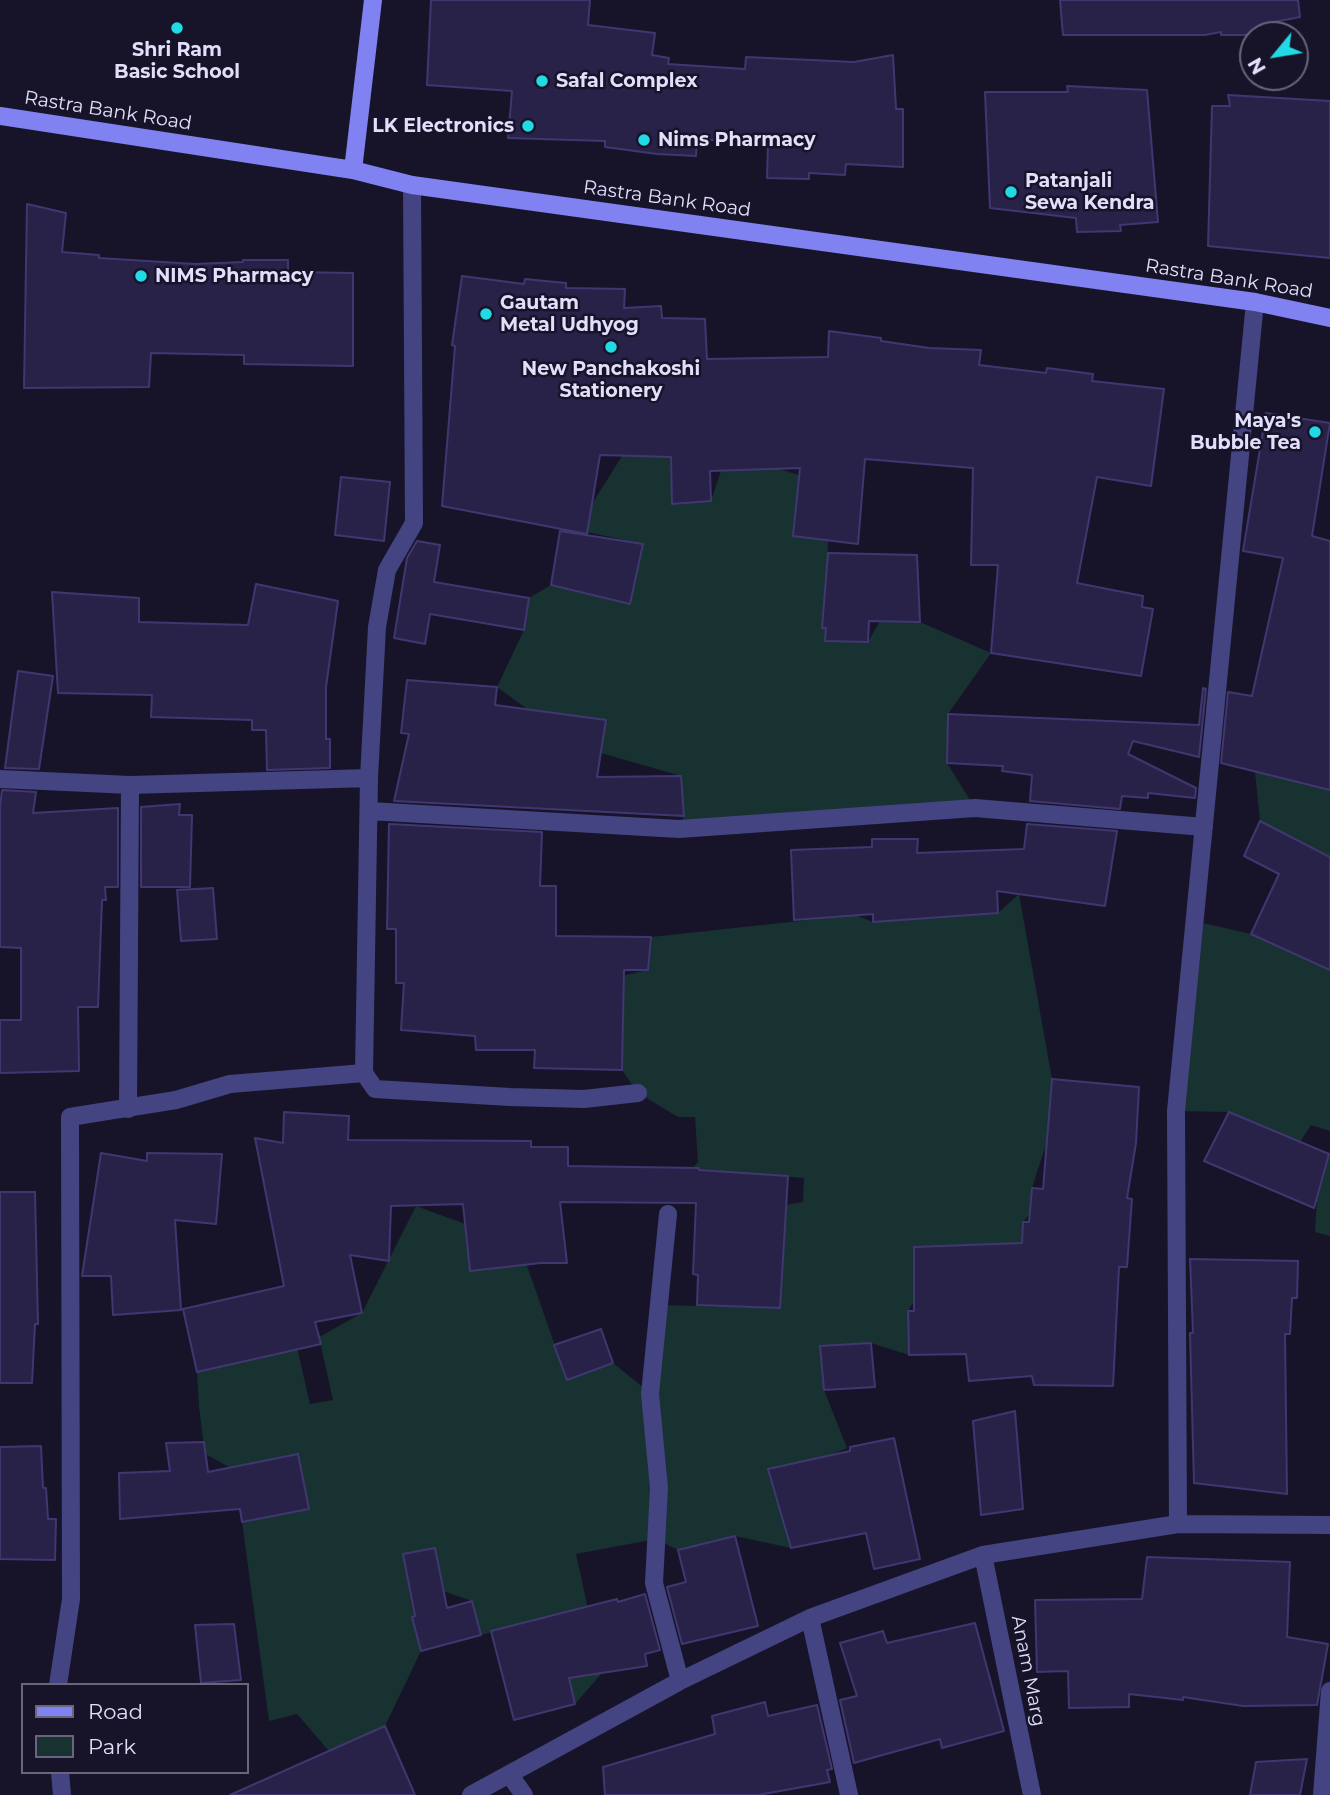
<!DOCTYPE html>
<html>
<head>
<meta charset="utf-8">
<style>
	body { margin:0 }
	#map { position:relative; width:1330px; height:1795px; overflow:hidden; background:#171429; font-family:Montserrat,sans-serif }
	canvas { display:block }
	.legend { position:absolute; left:21px; top:1683px; width:228px; height:91px; box-sizing:border-box; background:#171429; border:2px solid #68657d; margin:0; padding:9px 12px; list-style:none; font-size:21px; color:#e1dffb }
	.legend li { display:flex; align-items:center; gap:14px; height:35px }
	.legend b { width:35px; border:2px solid #68657d }
	.north { position:absolute; left:1239px; top:21px; width:70px; height:70px; box-sizing:border-box; background:#171429; border:2px solid #68657d; border-radius:50%; rotate:240deg; font-size:19px; font-weight:700; line-height:28px; text-align:center; color:#e1dffb }
	.north::after { content:''; display:block; margin:auto; width:24px; height:32px; background:#21dae6; clip-path:polygon(50% 0,100% 100%,50% 72%,0 100%) }
</style>
</head>
<body>
<div id="map">
<canvas width="1330" height="1795"></canvas>
<ul class="legend">
<li><b style="height:9px;background:#8182f1"></b>Road</li>
<li><b style="height:19px;background:#173230"></b>Park</li>
</ul>
<div class="north">N</div>
</div>
<script>
const g = document.querySelector('canvas').getContext('2d');
g.lineJoin = 'round';
function fillPath(path, color) { g.fillStyle = color; g.fill(path, 'evenodd'); }
function stroke(path, color, width, dash) { g.strokeStyle = color; g.lineWidth = width; g.lineCap = dash ? 'butt' : 'round'; g.setLineDash(dash || []); g.stroke(path); }
function write(font, color, halo, rows, align = 'center') {
  g.font = font + ' Montserrat,sans-serif'; g.lineWidth = 5; g.setLineDash([]); g.textBaseline = 'middle'; g.strokeStyle = halo; g.fillStyle = color; for (const [text, x, y, turn = 0] of rows) {
    g.save(); g.translate(x, y); g.rotate((+turn || 0) * Math.PI / 180); g.textAlign = isNaN(turn) ? turn : align; if (halo) g.strokeText(text, 0, 0); g.fillText(text, 0, 0); g.restore();
  }
}
const green = new Path2D(`
	M669,445L673,504L711,501L721,471L779,469L829,484L826,641L868,642L880,621L920,622L991,653L948,714L947,763L975,808L679,829L684,816L681,776L601,753L606,720L527,709L497,687L524,630L529,598L551,585L629,604L643,544L587,532L592,504L622,456Z
	M1255,772L1330,790V857L1260,821Z
	M1019,894L1052,1079L1047,1141L1032,1188L1029,1215L1023,1222L1022,1262L995,1244L914,1247V1301L908,1311L909,1355L871,1343L820,1346L824,1390L847,1448L828,1456L769,1469L791,1548L735,1536L678,1550L656,1539L576,1554L602,1673L575,1704L552,1616L481,1635L472,1601L443,1591L435,1548L403,1554C409,1587 413,1619 421,1651L385,1726L329,1751L297,1714L269,1721L242,1522L309,1509L298,1455L231,1468L205,1454L199,1407L197,1372L260,1358L296,1343L310,1404L333,1400L319,1337L362,1313L416,1206L465,1224L470,1271L526,1263L567,1380L613,1363L650,1393L659,1305L780,1308L783,1257L781,1253L785,1205L803,1202L804,1178L692,1169L698,1162L695,1117H678L638,1093L622,1070L623,1018L593,1017L594,982L648,970L651,937L855,915L873,922L998,913Z
	M1194,921L1251,934L1322,967L1328,962L1330,963V1131L1311,1125L1300,1142L1229,1112L1176,1111Z
	M1330,1150V1236L1315,1232L1317,1199Z`);
const building = new Path2D(`
	M431,0H590L588,25L655,33L652,55L669,58L668,64L745,69L746,57L854,62L893,55L896,109H903V167L846,164L845,175L809,173V179L767,178L768,144L697,139L696,156L657,154L605,147V141L508,138L512,91L427,85Z
	M1060,0H1298L1300,17L1259,25L1260,35H1221V32L1205,35H1063Z
	M1067,86L1147,90L1158,222L1120,225L1121,231L1077,232L1076,218L990,208L985,92H1068Z
	M1228,95L1330,101V258L1208,246L1212,106H1230Z
	M27,204L66,213L62,252L99,255V258L195,264L243,262V260H288V272L353,273V366L244,364V355L151,353L149,387L24,388Z
	M462,276L524,284L525,279L566,283V288L625,289L624,308L661,306L662,318L705,319L707,359L828,357L829,331L881,338V341L929,348L981,350L979,365L1046,373L1047,368L1093,374L1092,381L1164,389L1151,486L1097,477L1077,583L1143,596L1142,607L1153,609L1141,676L991,653L998,565H971L973,468L865,459L858,544L793,536L800,468L710,471L711,501L672,504L671,457L600,455L587,534L442,506L455,346L452,345Z
	M1266,413L1330,423L1312,536L1330,541V790L1221,763L1228,692L1252,696L1283,558L1243,551Z
	M341,477L390,482L384,541L335,535Z
	M560,531L643,544L630,604L551,585Z
	M417,541L440,545L434,582L529,598L524,630L430,614L425,644L394,638L407,558Z
	M828,553L917,555L920,622L869,621L868,642L825,641L826,628H822Z
	M256,584L338,601L326,687V739H330V768L267,770L266,730H252V720L151,717L152,695L58,693L52,592L139,598V622L248,625Z
	M18,671L53,676L39,769L5,768Z
	M407,680L497,687L495,705L606,720L597,777L681,776L684,816L394,801L409,734L401,733Z
	M1203,688L1206,689L1199,757L1133,741L1128,754L1196,788L1195,798L1148,793V798L1122,796L1120,809L1030,801L1032,775L1002,771L1003,766L947,763L948,714L1199,725Z
	M2,790L36,792L33,813L118,808V887H105L106,900H102L98,1007H78L79,1071L0,1073V1020H21V948L0,947V807Z
	M180,804L179,815H192L190,887H141V807Z
	M1260,821L1330,857V970L1251,934L1279,874L1244,856Z
	M389,824L542,832L540,886H556V936L651,937L648,970H624L622,1070L534,1068L535,1050H476L475,1036L401,1030L404,983H396V929H387Z
	M1027,824L1117,831L1105,906L997,891L998,913L873,922V914L794,920L791,850L872,847V839H918L917,853L1024,849Z
	M213,888L217,939L181,941L177,890Z
	M1052,1079L1139,1087L1136,1143L1127,1198L1132,1199L1127,1267H1119L1113,1386L1034,1385L1032,1376L969,1381L966,1354L909,1355L908,1311H914V1247L1022,1243L1023,1222H1029L1032,1188L1043,1189Z
	M284,1112L349,1116L348,1140L531,1141V1147H568V1166L699,1168V1170L788,1176L780,1308L697,1305L698,1275L693,1274L696,1203L560,1202L567,1263H541L470,1271L463,1204L391,1206L389,1261L350,1255L362,1313L315,1322L321,1344L197,1372L183,1309L284,1286L255,1138L283,1143Z
	M1229,1112L1329,1154L1314,1208L1204,1161Z
	M101,1153L147,1161V1153L222,1154L216,1224L175,1220L181,1310L113,1315L111,1276H82Z
	M0,1192H35L38,1324H35L32,1383H0Z
	M1190,1259L1298,1261L1297,1298H1292L1290,1334H1285L1287,1494L1194,1483L1190,1333H1193Z
	M601,1329L613,1363L567,1380L554,1345Z
	M871,1343L875,1387L824,1390L820,1346Z
	M1015,1411L1023,1509L981,1515L973,1421Z
	M894,1438L920,1559L874,1569L866,1533L791,1548L768,1469L850,1451V1447Z
	M204,1442L208,1472L298,1454L309,1509L242,1522L240,1509L120,1519L119,1473L170,1471L166,1443Z
	M41,1446L43,1488H46L48,1519H56L55,1560L0,1559V1447Z
	M735,1536L758,1626L682,1644L667,1587L686,1582L678,1550Z
	M435,1548L447,1608L472,1601L481,1635L421,1651L412,1617L415,1616L403,1554Z
	M1147,1557L1290,1562L1287,1637L1328,1644L1317,1705L1243,1706L1183,1697V1700L1129,1694V1707L1069,1708L1068,1671L1037,1672L1035,1600L1142,1599Z
	M645,1594L660,1650L645,1654L647,1666L569,1678L575,1704L514,1720L491,1631L617,1599L618,1602Z
	M975,1623L1004,1731L942,1748L940,1739L854,1763L840,1700L857,1696L840,1643L883,1631L887,1643Z
	M234,1624L241,1680L201,1683L195,1625Z
	M765,1702L768,1716L817,1705L832,1769L827,1770L830,1782L758,1795H605L603,1767L715,1734L712,1716Z
	M385,1726L415,1795H230Z
	M1307,1759L1300,1795H1250L1256,1762Z`);
const minor = new Path2D(`
	M412,185L414,523L387,570L377,627L369,778L364,1073L375,1089L510,1097L584,1099L638,1093
	M0,779L130,785L369,778
	M369,811L679,829L975,808L1204,827
	M128,1109L130,785
	M668,1214L650,1394L659,1488L654,1583L680,1681
	M1178,1524L1176,1111L1255,302
	M983,1555L1032,1795
	M810,1618L849,1795
	M58,1685L71,1599L70,1117L176,1100L230,1084L364,1073
	M60,1772L62,1795
	M509,1774L524,1795
	M471,1795L680,1681L810,1618L983,1555L1178,1524L1330,1525
	M1322,1795L1330,1691`);
const secondary = new Path2D(`
	M0,116L353,170L412,185L1255,302L1330,318
	M353,170L373,0`);
const markers = [
	[177,28,7,"#21dae6"],
	[542,81,7,"#21dae6"],
	[528,126,7,"#21dae6"],
	[644,140,7,"#21dae6"],
	[1011,192,7,"#21dae6"],
	[141,276,7,"#21dae6"],
	[486,314,7,"#21dae6"],
	[611,347,7,"#21dae6"],
	[1315,432,7,"#21dae6"]
];
const poiNames = [
	["Shri Ram",177,50,"center"],
	["Basic School",177,72,"center"],
	["Safal Complex",556,81],
	["LK Electronics",514,126,"right"],
	["Nims Pharmacy",658,140],
	["Patanjali",1025,181],
	["Sewa Kendra",1025,203],
	["NIMS Pharmacy",155,276],
	["Gautam",500,303],
	["Metal Udhyog",500,325],
	["New Panchakoshi",611,369,"center"],
	["Stationery",611,391,"center"],
	["Maya's",1301,421,"right"],
	["Bubble Tea",1301,443,"right"]
];
const streetNames = [
	["Rastra Bank Road",108,111,9],
	["Rastra Bank Road",667,199,8],
	["Rastra Bank Road",1229,279,9],
	["Anam Marg",1028,1671,79]
];
fillPath(green, '#173230');
fillPath(building, '#282248');
stroke(building, '#403771', 2);
stroke(minor, '#444482', 18);
stroke(secondary, '#8182f1', 18);
for (const [x, y, r, color] of markers) { const dot = new Path2D(); dot.arc(x, y, r, 0, 2 * Math.PI); g.fillStyle = color; g.fill(dot); stroke(dot, '#171429', 2.5); }
write('bold 19px', '#e1dffb', '#171429', poiNames, 'left');
write('19px', '#e1dffb', '#171429', streetNames);
</script>
</body>
</html>
